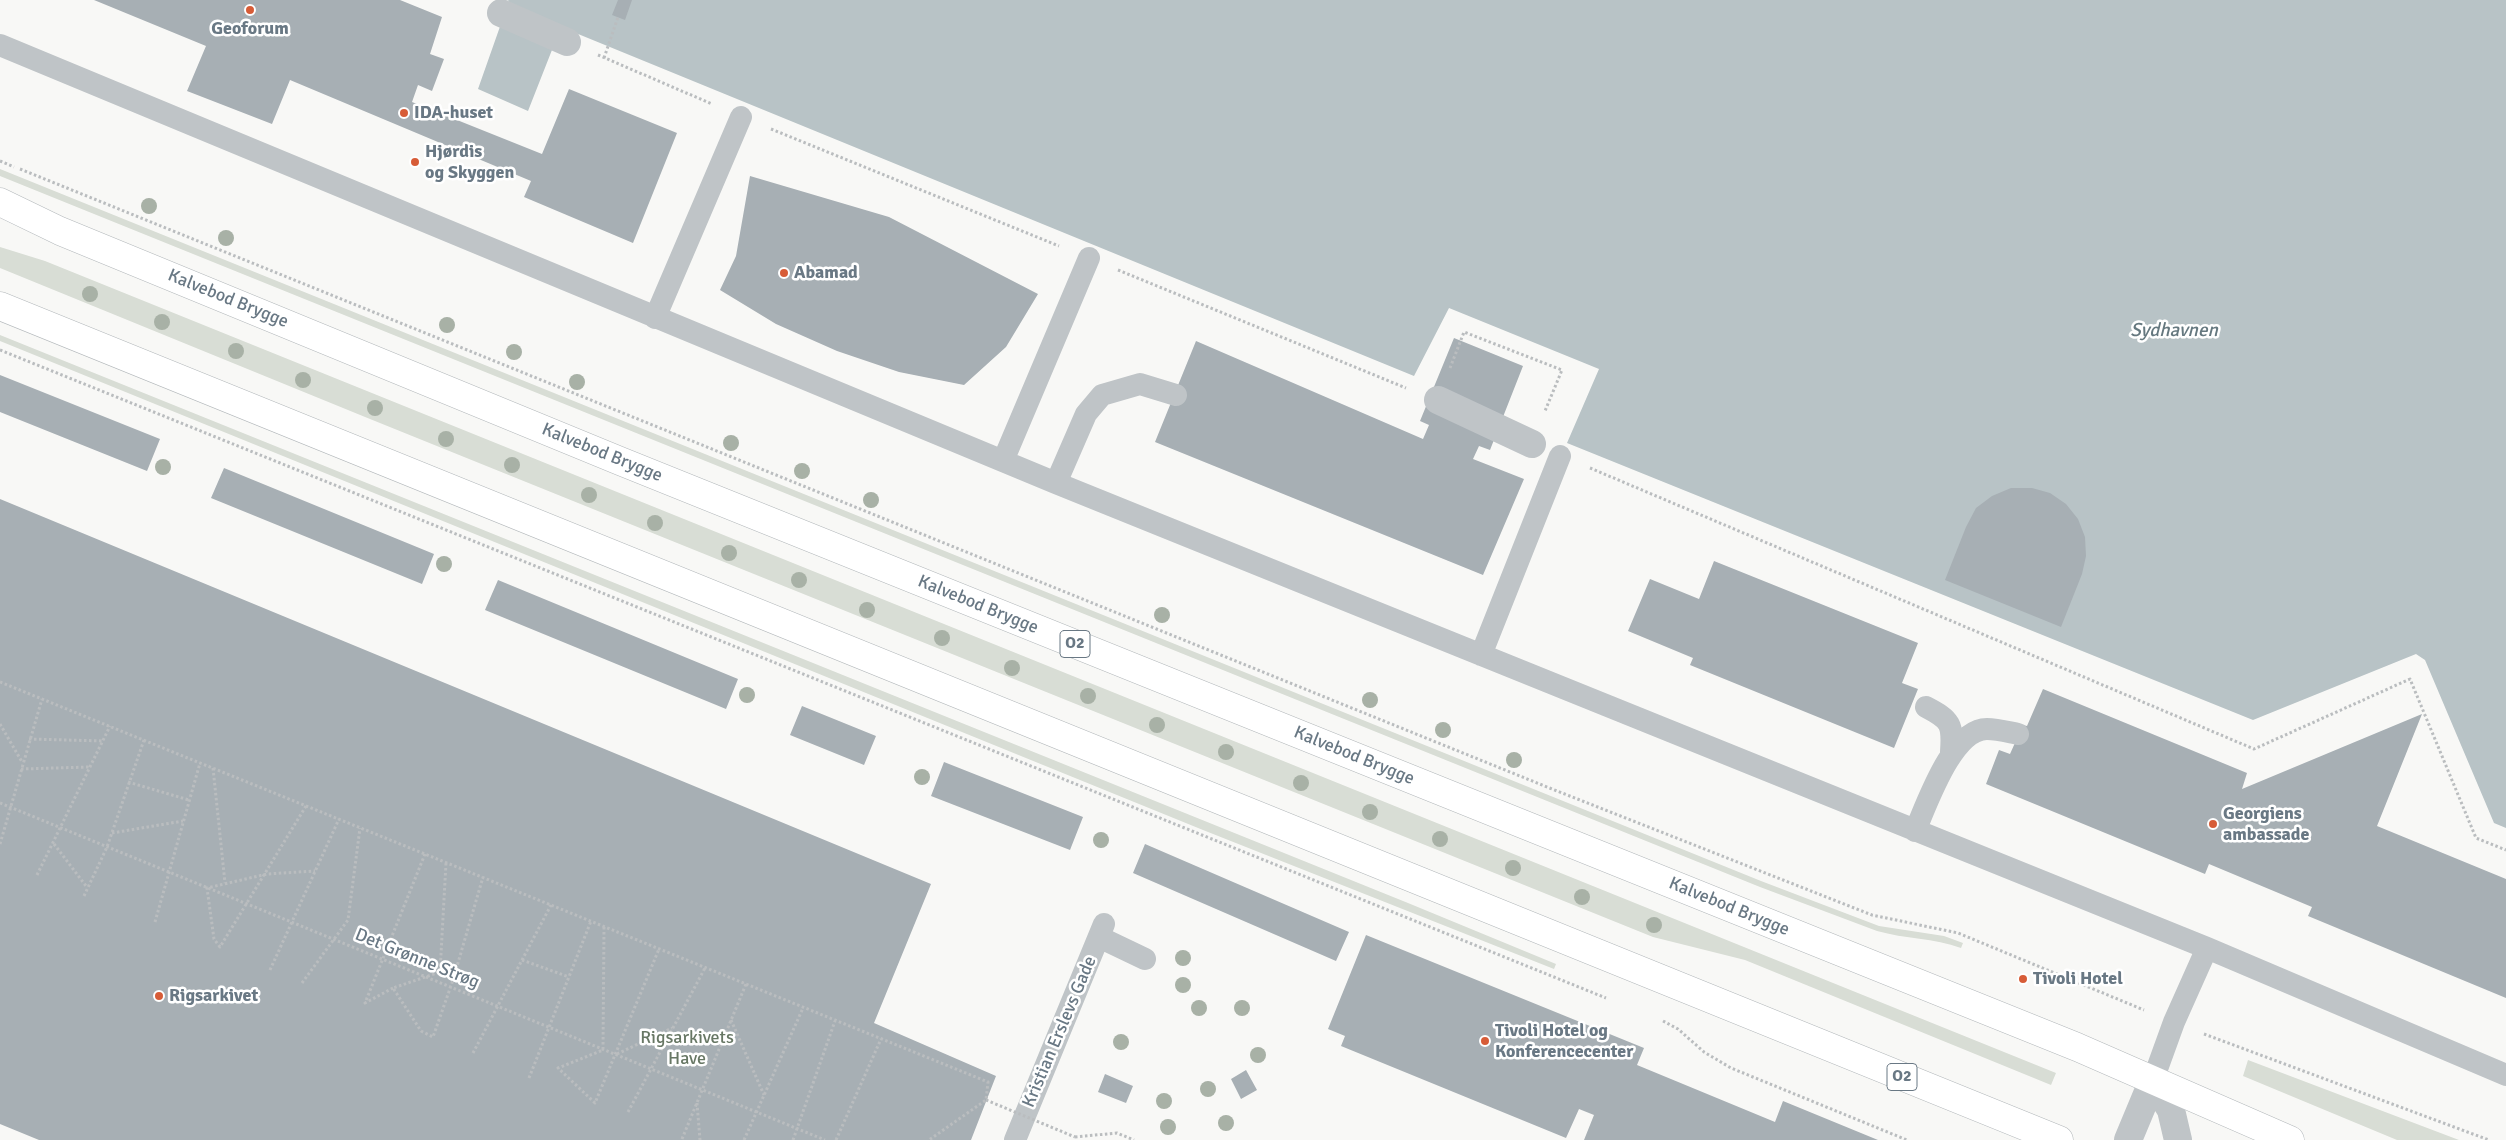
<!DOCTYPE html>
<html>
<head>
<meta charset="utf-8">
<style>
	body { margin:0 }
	canvas { display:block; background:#f8f8f6 }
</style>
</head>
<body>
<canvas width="2506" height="1140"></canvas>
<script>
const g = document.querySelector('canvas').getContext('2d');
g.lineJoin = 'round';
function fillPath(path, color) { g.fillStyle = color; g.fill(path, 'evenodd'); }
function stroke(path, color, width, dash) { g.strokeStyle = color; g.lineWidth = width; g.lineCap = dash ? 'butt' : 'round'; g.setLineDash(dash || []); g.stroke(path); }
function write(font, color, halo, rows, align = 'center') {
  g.font = font + ' Signika,sans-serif'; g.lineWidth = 5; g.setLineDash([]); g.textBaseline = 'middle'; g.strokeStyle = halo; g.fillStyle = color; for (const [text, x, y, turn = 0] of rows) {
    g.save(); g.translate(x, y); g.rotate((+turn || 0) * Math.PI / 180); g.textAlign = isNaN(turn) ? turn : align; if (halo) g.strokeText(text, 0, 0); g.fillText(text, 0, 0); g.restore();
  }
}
const green = new Path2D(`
	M0,169L1761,881L1879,926L1944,936L1963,943L1961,948C1934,938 1905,939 1877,931L1760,887L0,176Z
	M0,247L45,261L2056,1073L2051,1085L1745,960L1653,937L370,419L0,268Z
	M0,335L1408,903L1556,964L1554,969L1203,830L0,341Z
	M2248,1060L2459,1140H2397L2243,1076Z`);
const water = new Path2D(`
	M507,0H2506V828L2494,823L2425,660L2416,654L2253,720L1567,443L1599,369L1449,308L1414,376L561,27L528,111L478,89L509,1Z`);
const building = new Path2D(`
	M94,0H400L442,17L430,54L444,59L432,91L418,85L412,102L542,154L569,89L677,133L633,243L524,197L531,181L290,80L272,124L187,91L206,46Z
	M618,0H632L625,20L612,15Z
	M750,176L889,217L1038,294L1006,347L964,385L899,372L837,351L776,324L720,290L736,256Z
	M1454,338L1523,366L1490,450L1479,446L1473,459L1524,479L1483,575L1155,442L1196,341L1423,439L1429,425L1420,421Z
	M0,375L160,439L147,471L0,412Z
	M224,468L434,554L422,584L211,498Z
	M2011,488H2032L2050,493L2066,504L2078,519L2085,537L2086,556L2082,574L2061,627L1945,580L1966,527L1976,508L1992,496Z
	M0,499L931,884L874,1023L996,1076L971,1140H39L0,1124Z
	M1714,561L1918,643L1902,683L1918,689L1894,748L1690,665L1693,658L1628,631L1650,579L1699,599Z
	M498,580L738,679L726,709L485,610Z
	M2043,689L2247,773L2242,789L2422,714L2377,826L2506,879V998L2308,916L2312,907L2209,864L2205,874L1986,784L1999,750L2010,754L2023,725L2027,726Z
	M802,706L876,736L864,765L790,735Z
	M944,762L1083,817L1070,850L931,796Z
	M1145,844L1349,932L1336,961L1133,873Z
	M1366,935L1644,1048L1637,1065L1775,1122L1783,1101L1878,1140H1584L1594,1115L1579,1109L1566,1138L1341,1046L1345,1036L1328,1029Z
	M1246,1070L1257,1090L1241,1099L1231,1079Z
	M1105,1074L1133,1086L1126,1103L1098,1092Z`);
const path = new Path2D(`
	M598,55L712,104
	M604,58L618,17
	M771,129L1059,246
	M0,161L14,167
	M20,169L1552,789L1872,915L1958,933L2144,1010
	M1118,270L1406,388
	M0,350L1606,998
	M1450,368L1464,332L1562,370L1545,411
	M1590,468L2254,749L2410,679L2476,838L2506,850
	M0,682L988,1082L986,1100L929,1140
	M0,724L22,762
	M29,739L104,741
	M213,768L225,883
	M21,769L89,767
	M128,782L189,800
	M0,803L825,1140
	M306,806L220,947L214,939L207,888L267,874L315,871
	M112,833L183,821
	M0,844L42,699
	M54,844L86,886
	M446,863L440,972L393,988L421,1031L433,1037L453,980L483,877
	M37,875L110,726
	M84,896L107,847L144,740
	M155,922L200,763
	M604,927L603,1050L558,1068L595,1103L659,949
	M522,960L569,977
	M270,970L339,819
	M440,972L456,967
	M302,983L348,920L360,828
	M393,988L365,1003L425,854
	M731,1020L764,1095
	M1663,1021L1678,1029L1704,1052L1731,1068L1907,1140
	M2204,1034L2489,1140
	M473,1053L551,905
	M617,1054L672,1028
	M529,1078L591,921
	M697,1103L700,1140
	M628,1112L705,968
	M1075,1137L1117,1133L1134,1140
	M682,1139L746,984
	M744,1140L803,1008
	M793,1140L835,1021
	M836,1140L881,1039`);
const lane = new Path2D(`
	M0,45L1056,483L2207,948L2506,1075
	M655,318L741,117
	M1003,461L1089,258
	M1056,483L1086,414L1102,395L1140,384L1176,395
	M1481,655L1560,456
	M1926,707C1951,720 1953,724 1951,752
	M1915,831C1927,804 1952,729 1987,729C1997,729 2008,732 2018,734
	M1099,937L1145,959
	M2153,1080L2174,1022L2207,948
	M1015,1140L1104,924`);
const street = new Path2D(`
	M501,13L567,42
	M1438,400L1532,444
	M2153,1080L2171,1110L2178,1140
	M2128,1140L2153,1080`);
const primary = new Path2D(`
	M0,202L60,231L620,461L2077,1047L2290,1140
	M0,306L2059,1140`);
const pathBridge = new Path2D(`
	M986,1100L1075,1137`);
const trees = [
	[149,206],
	[226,238],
	[90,294],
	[162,322],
	[447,325],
	[236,351],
	[514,352],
	[303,380],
	[577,382],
	[375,408],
	[446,439],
	[731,443],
	[512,465],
	[163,467],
	[802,471],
	[589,495],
	[871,500],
	[655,523],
	[729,553],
	[444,564],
	[799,580],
	[867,610],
	[1162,615],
	[942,638],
	[1012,668],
	[747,695],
	[1088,696],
	[1370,700],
	[1157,725],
	[1443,730],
	[1226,752],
	[1514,760],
	[922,777],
	[1301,783],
	[1370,812],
	[1440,839],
	[1101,840],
	[1513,868],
	[1582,897],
	[1654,925],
	[1183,958],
	[1183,985],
	[1199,1008],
	[1242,1008],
	[1121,1042],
	[1258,1055],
	[1208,1089],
	[1164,1101],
	[1226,1123],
	[1168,1127]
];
const markers = [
	[250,10,5,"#d75c37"],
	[404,113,5,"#d75c37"],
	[415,162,5,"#d75c37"],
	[784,273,5,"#d75c37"],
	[2213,824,5,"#d75c37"],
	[2023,979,5,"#d75c37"],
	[159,996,5,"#d75c37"],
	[1485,1041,5,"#d75c37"]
];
const shields = [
	[1075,644,30],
	[1902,1077,30]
];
const shieldNames = [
	["O2",1075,644],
	["O2",1902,1077]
];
const poiNames = [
	["Geoforum",250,29,"center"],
	["IDA-huset",414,113],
	["Hjørdis",425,152],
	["og Skyggen",425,173],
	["Abamad",794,273],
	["Georgiens",2223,814],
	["ambassade",2223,835],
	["Tivoli Hotel",2033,979],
	["Rigsarkivet",169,996],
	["Tivoli Hotel og",1495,1031],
	["Konferencecenter",1495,1052]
];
const streetNames = [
	["Kalvebod Brygge",228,299,22],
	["Kalvebod Brygge",602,453,22],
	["Kalvebod Brygge",978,605,22],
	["Kalvebod Brygge",1354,756,22],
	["Kalvebod Brygge",1729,907,22],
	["Det Grønne Strøg",417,959,22],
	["Kristian Erslevs Gade",1060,1032,-67]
];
const parkNames = [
	["Rigsarkivets",687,1038],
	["Have",687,1059]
];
const waterNames = [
	["Sydhavnen",2174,331]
];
fillPath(green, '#d8ddd5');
fillPath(water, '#b8c3c6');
fillPath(building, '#a7afb4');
stroke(primary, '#b3b8bb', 29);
stroke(path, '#babdbf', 3, [2.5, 2.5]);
stroke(lane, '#bfc4c7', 22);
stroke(street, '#bfc4c7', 28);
stroke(primary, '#fff', 28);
stroke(pathBridge, '#babdbf', 3, [2.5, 2.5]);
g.fillStyle = '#a8b1a6';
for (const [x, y] of trees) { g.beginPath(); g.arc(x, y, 8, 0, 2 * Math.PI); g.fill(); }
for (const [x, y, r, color] of markers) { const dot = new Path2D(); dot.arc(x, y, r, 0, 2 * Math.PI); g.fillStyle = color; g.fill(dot); stroke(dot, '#fff', 2); }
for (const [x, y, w] of shields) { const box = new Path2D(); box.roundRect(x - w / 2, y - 13.5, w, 27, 4); g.fillStyle = '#fff'; g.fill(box); stroke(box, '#697884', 1); }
write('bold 16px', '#697884', null, shieldNames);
write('bold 18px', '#697884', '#fff', poiNames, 'left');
write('18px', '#697884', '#fff', streetNames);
write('18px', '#677764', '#fff', parkNames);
write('italic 19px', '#65787f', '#fff', waterNames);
</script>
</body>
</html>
